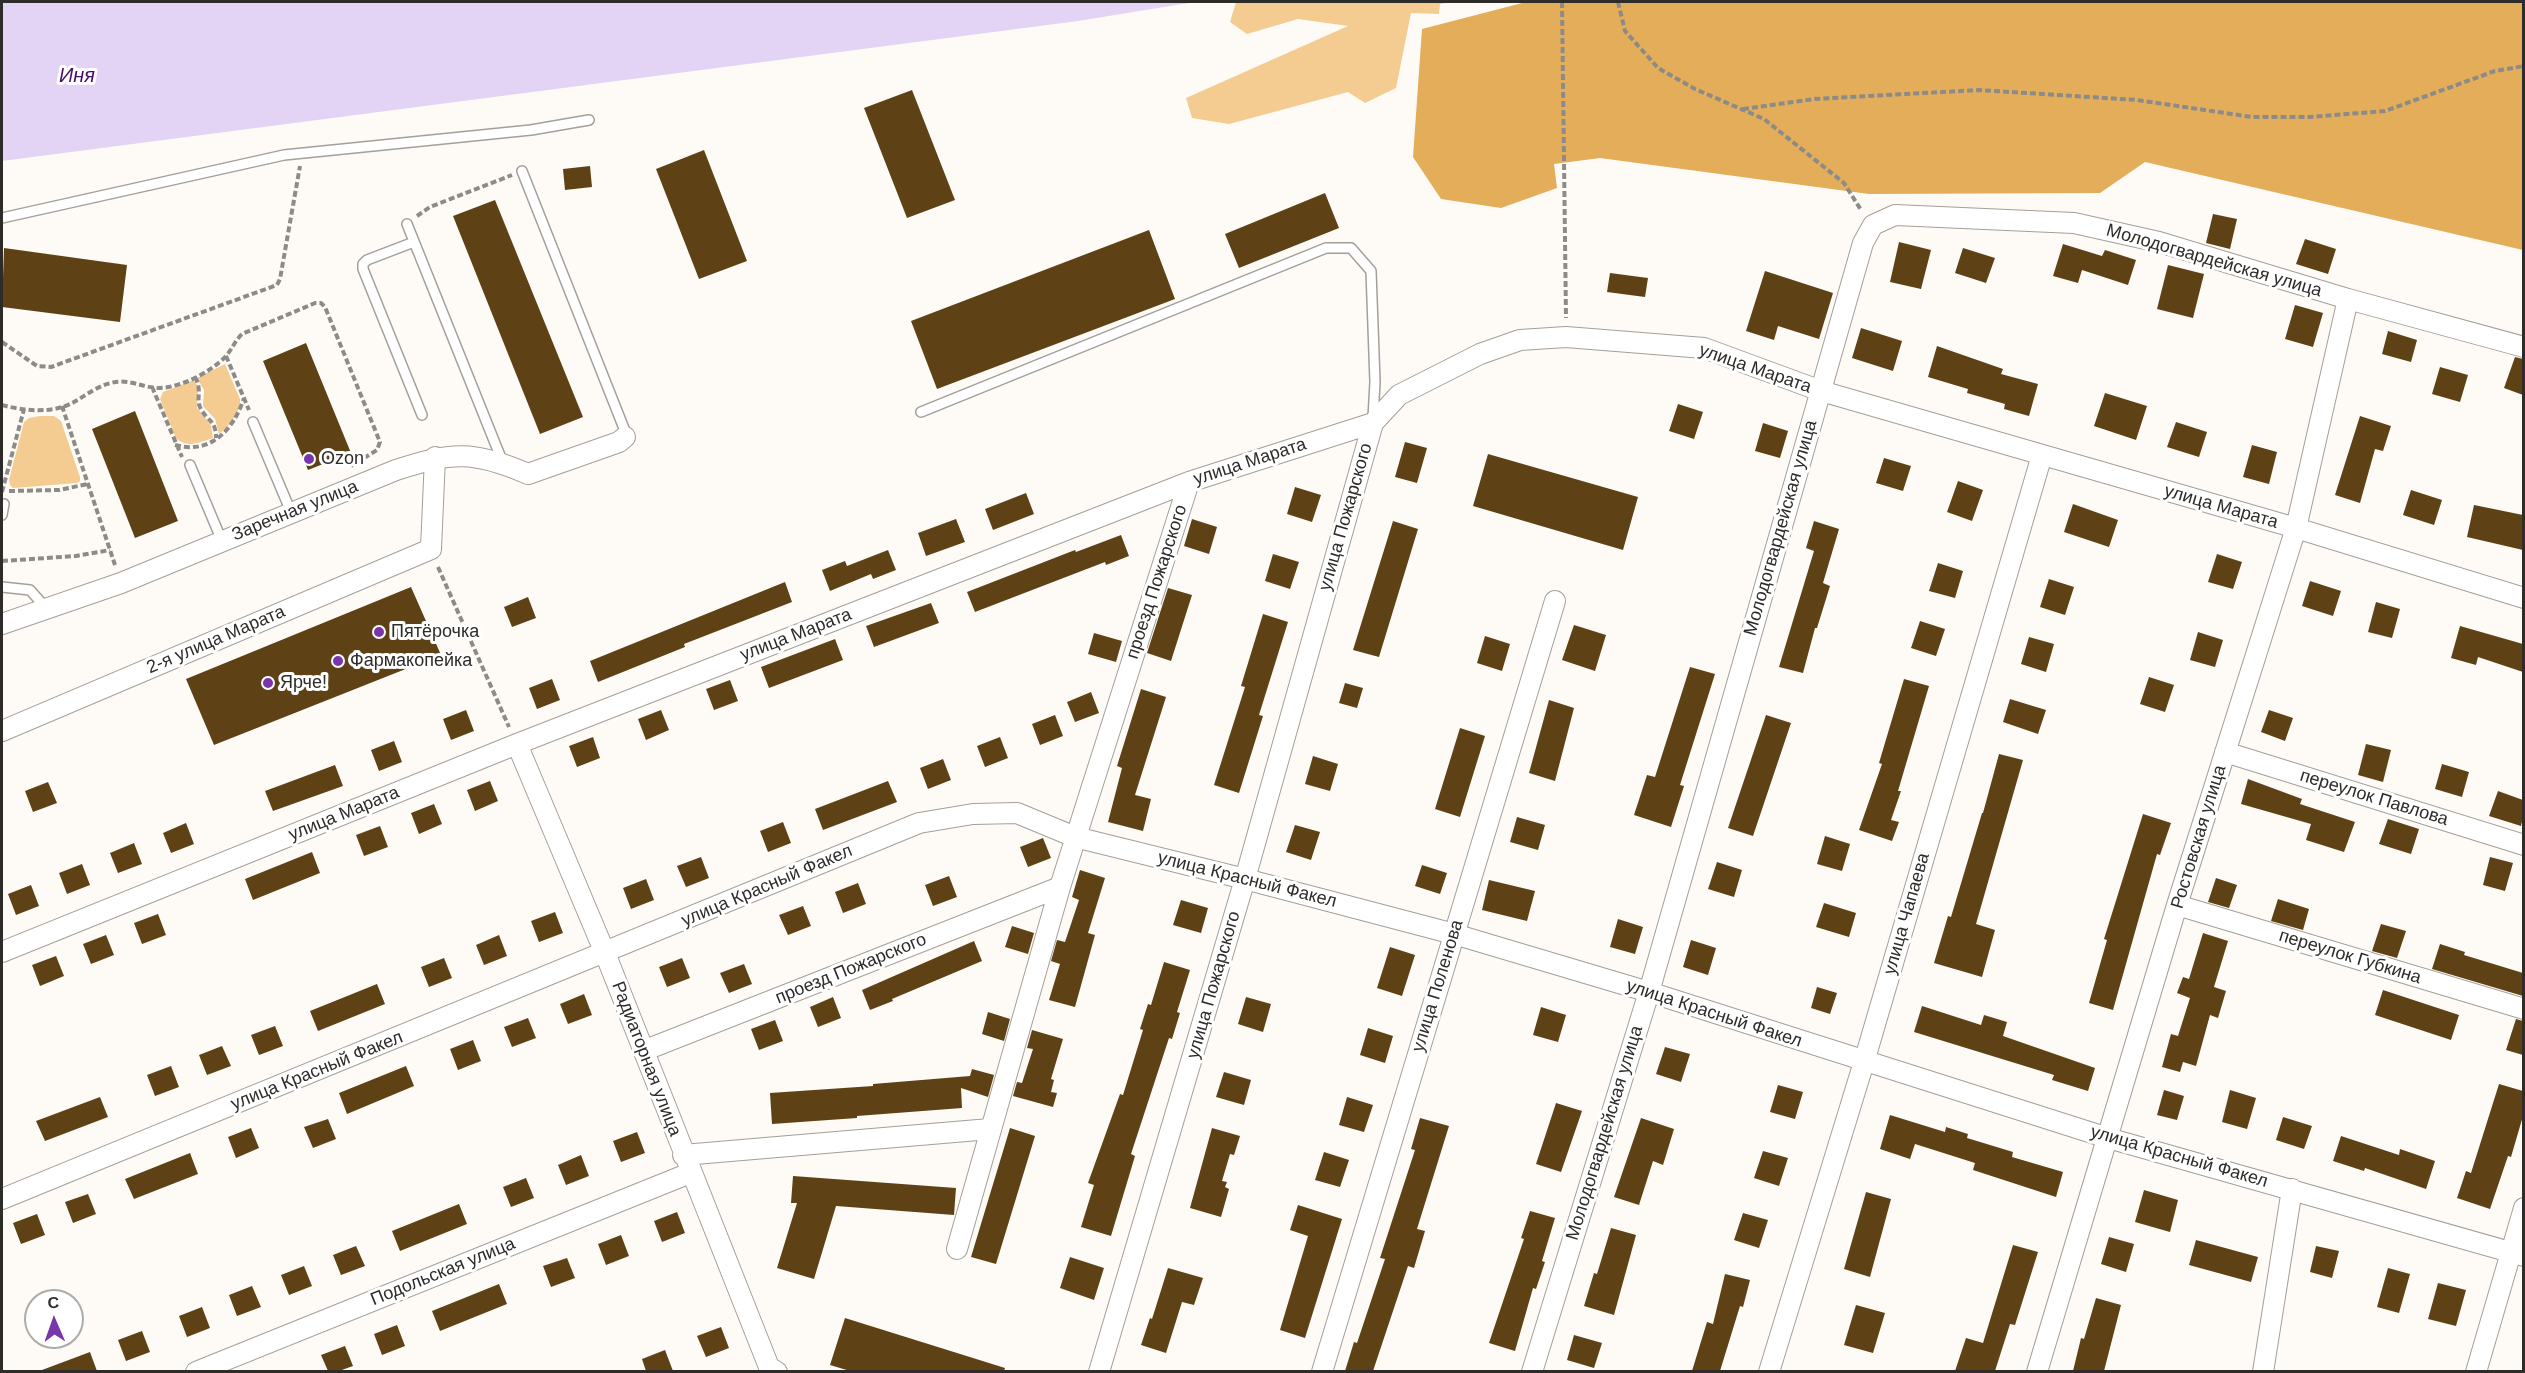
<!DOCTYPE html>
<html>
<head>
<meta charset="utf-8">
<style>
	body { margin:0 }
	#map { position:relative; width:2525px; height:1373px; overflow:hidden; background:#fefbf7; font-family:Arial,sans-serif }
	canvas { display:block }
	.frame { position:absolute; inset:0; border:3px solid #2e2c29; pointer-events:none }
	.north { position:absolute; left:24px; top:1289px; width:60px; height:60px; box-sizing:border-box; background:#fff; border:2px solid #ababa9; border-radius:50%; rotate:358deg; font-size:16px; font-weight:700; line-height:24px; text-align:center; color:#2e2c29 }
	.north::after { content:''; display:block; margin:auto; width:21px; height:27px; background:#7836aa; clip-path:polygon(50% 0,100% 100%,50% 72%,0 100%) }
</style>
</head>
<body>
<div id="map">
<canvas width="2525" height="1373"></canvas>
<div class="frame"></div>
<div class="north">С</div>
</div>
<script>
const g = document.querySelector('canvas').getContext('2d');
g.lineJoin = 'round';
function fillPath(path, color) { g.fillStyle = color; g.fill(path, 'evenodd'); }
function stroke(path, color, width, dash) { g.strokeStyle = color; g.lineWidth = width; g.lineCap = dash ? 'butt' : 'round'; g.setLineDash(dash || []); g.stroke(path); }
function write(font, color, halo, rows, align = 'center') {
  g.font = font + ' Arial,sans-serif'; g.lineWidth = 6; g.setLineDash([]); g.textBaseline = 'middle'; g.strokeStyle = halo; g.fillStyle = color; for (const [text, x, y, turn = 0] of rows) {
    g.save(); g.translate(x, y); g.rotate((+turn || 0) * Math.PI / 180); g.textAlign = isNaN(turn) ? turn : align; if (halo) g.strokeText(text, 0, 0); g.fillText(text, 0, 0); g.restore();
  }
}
const green = new Path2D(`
	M1236,2H1450L1440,4L1439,14L1411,13L1396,88L1365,103L1348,92L1229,124L1192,118L1186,98L1348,26L1298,19L1247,34L1230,22Z
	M225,364L240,399C241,412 229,426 219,434L215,419L203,406L204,390L197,378Z
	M194,380L198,387L197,408L211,425L213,438C200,442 187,449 176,438L160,399L163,392Z
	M40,416H54L61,421L80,477V481L77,483L13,488L10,485L9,480L24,422L29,418Z`);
const forest = new Path2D(`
	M1526,2H2523V250L2145,162L2100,193L1869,194L1600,158L1554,164L1557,188L1501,208L1441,199L1413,157L1422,29Z`);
const water = new Path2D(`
	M2,2H1195L1078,21L2,161Z`);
const building = new Path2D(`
	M912,90L955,200L907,218L864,108Z
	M704,150L747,261L699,279L656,169Z
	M590,166L592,187L565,190L563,169Z
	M1325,193L1339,228L1239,268L1225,234Z
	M495,200L583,417L540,434L453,216Z
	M2213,214L2237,219L2230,249L2206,243Z
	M1149,230L1175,299L937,389L911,321Z
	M2305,239L2336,249L2328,274L2296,264Z
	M1899,242L1931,250L1921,289L1890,282Z
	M2063,244L2102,256L2105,250L2136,260L2128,285L2082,270L2078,283L2053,276Z
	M4,248L127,265L120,322L2,307Z
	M1963,248L1995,258L1986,283L1955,273Z
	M2168,265L2204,274L2193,318L2157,309Z
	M1765,271L1833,293L1819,339L1778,326L1774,340L1746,331Z
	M1610,273L1648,278L1645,297L1607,292Z
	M2295,305L2323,313L2313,347L2285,339Z
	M1861,328L1902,341L1893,371L1852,358Z
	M2388,331L2417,340L2411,362L2382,354Z
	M306,343L351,453L308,470L263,361Z
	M1937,346L2003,369L2001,374L2038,384L2029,416L2004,409L2005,404L1967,393L1968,389L1928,377Z
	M2515,357L2523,359V395L2504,388Z
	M2440,367L2468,375L2460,402L2432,394Z
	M2105,393L2147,406L2136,440L2094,426Z
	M1678,404L1703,412L1694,439L1669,431Z
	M135,411L178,521L135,538L92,429Z
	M2360,416L2391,426L2383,451L2375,449L2360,503L2335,495Z
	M2176,422L2207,432L2199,457L2167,447Z
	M1763,423L1788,431L1780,458L1755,451Z
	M1405,442L1427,448L1417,483L1395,477Z
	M2252,445L2277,452L2269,484L2243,477Z
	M1488,454L1638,497L1623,550L1473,506Z
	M1884,458L1911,466L1903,491L1876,483Z
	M1958,481L1983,490L1972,521L1947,512Z
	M1295,487L1321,495L1312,522L1287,514Z
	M2411,490L2442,500L2434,525L2403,515Z
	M1026,493L1034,514L993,530L985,509Z
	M2073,504L2118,520L2109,547L2064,532Z
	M2474,505L2523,515V550L2467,537Z
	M956,519L965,542L926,556L918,533Z
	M1192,519L1217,527L1209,554L1184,546Z
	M1393,521L1418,529L1379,657L1353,650Z
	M1814,521L1839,529L1823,583L1830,586L1817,628H1815L1803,673L1779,667L1814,551L1806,548Z
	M1121,535L1129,556L1106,565L1105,562L975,612L967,592L1075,550L1076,552Z
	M888,550L896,570L873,579L871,574L830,591L822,570L845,561L847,566Z
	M1273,554L1299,562L1290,589L1265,581Z
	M2217,554L2242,562L2233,589L2208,582Z
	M1938,563L1963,571L1955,598L1929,591Z
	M2049,579L2074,587L2065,615L2040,607Z
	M2310,581L2341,591L2333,616L2302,606Z
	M785,582L792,602L684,644L685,647L598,682L590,661Z
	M411,587L441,655L214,745L186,679Z
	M1168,588L1192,595L1171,661L1147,653Z
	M528,597L536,618L512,627L504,607Z
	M2376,602L2400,609L2392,638L2368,632Z
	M931,603L939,623L874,647L866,626Z
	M1263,614L1288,622L1259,715L1263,716L1239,793L1214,785L1245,687L1241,686Z
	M1920,621L1945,629L1936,656L1911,648Z
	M1574,625L1606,635L1595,671L1562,660Z
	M2460,626L2523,644V672L2478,657L2476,665L2451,658Z
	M2198,632L2223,640L2215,667L2190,660Z
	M1094,633L1122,641L1116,662L1088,654Z
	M1485,636L1510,644L1502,671L1477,663Z
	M2029,637L2054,644L2046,672L2021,664Z
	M835,639L843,660L769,688L761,667Z
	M1690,667L1715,674L1680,785L1684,786L1671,827L1634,815L1647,775L1655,777Z
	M2149,677L2174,685L2165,712L2140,704Z
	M552,679L560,700L537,709L529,688Z
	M1904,679L1929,686L1898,791H1901L1891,820L1899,822L1892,841L1859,830L1882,764L1879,763Z
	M730,680L738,701L714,710L706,689Z
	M1345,683L1363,688L1357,708L1339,703Z
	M1141,689L1166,697L1135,795L1151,799L1143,831L1108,822L1122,768L1117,766Z
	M1091,692L1099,713L1075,722L1067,702Z
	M2010,699L2046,710L2038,734L2003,722Z
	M1549,700L1574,708L1555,781L1529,773Z
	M466,710L474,731L451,740L443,719Z
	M661,710L669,730L646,740L638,719Z
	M2269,710L2293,718L2285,741L2261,732Z
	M1055,715L1063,736L1040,745L1032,724Z
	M1766,715L1791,723L1753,836L1728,828Z
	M1460,728L1485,736L1460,817L1435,809Z
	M593,737L600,758L577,767L569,746Z
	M1000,737L1008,758L985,767L977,746Z
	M394,741L402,762L379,771L371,750Z
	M2366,744L2391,750L2383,782L2358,775Z
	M1999,754L2023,760L1976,924L1995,930L1982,977L1934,963L1948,916L1951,917L1982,813H1983Z
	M1313,756L1338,764L1330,791L1305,784Z
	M943,759L951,780L928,789L920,768Z
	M2442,764L2469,772L2462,797L2435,789Z
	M335,765L343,786L273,811L265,791Z
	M2248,779L2302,799L2300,804L2355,822L2344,852L2306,840L2311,824L2241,804Z
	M490,781L498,801L475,811L467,790Z
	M888,781L897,802L823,830L815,809Z
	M48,782L57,803L33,812L25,791Z
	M2498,791L2523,800V817L2521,826L2489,816Z
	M434,804L442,824L419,834L411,813Z
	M2143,814L2171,823L2160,855L2157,854L2113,1010L2089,1003L2107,940L2104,939Z
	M1517,817L1545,825L1538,850L1510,842Z
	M2388,819L2419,829L2411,854L2379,844Z
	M783,822L791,843L768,852L760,831Z
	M186,823L194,844L171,853L163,833Z
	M1295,825L1320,832L1311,860L1286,852Z
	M380,826L388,847L364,856L356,835Z
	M1825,836L1850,844L1842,871L1817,864Z
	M1043,838L1051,858L1028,867L1020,847Z
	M134,843L142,864L118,873L110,853Z
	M312,852L320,873L253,900L245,879Z
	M701,857L709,878L686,887L677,866Z
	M2490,857L2513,863L2505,891L2483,885Z
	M1717,862L1742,870L1734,897L1708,889Z
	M82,864L90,885L67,894L59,873Z
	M1422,865L1447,873L1440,894L1415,886Z
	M1080,870L1105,878L1088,933L1095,935L1075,1007L1049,1000L1060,964L1051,961L1057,940L1065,942L1079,900L1072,897Z
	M949,876L957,897L933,906L925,885Z
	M2216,878L2237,885L2229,908L2208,902Z
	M646,879L654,900L631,909L623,888Z
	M1489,880L1535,891L1527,921L1482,910Z
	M858,883L866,904L843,913L835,892Z
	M31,885L39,906L16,915L8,894Z
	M2278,899L2309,909L2303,930L2271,921Z
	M1181,900L1208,908L1201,933L1173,925Z
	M1824,903L1856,913L1849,937L1816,927Z
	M803,906L811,926L788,935L779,915Z
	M555,912L563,933L539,942L531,921Z
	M158,914L166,935L142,944L134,923Z
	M1618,919L1643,927L1635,954L1610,947Z
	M2381,924L2406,931L2397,958L2372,951Z
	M1012,926L1034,933L1028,954L1005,947Z
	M2203,933L2228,941L2214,987L2226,991L2218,1018L2210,1015L2196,1066L2183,1062L2180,1072L2162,1067L2171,1034L2178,1036L2190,998L2177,993L2183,977L2189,979Z
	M106,935L114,955L91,964L83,944Z
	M499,935L507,956L484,965L476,945Z
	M1691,940L1716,948L1708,975L1683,967Z
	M974,941L982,961L892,999L893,1001L870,1010L862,990Z
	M2440,944L2465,952L2464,955L2523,973V996L2432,969Z
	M1390,947L1415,955L1402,996L1377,988Z
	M56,956L64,976L40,986L32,965Z
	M444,958L452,978L429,987L421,967Z
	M682,958L690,978L667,987L659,967Z
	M1164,962L1190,970L1177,1012L1180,1013L1172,1039L1169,1038L1131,1154L1135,1156L1111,1236L1081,1227L1094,1185L1088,1183L1120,1094L1123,1095L1143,1030L1140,1029L1148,1004L1151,1005Z
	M744,964L752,984L729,993L720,973Z
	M377,984L385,1004L318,1031L310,1011Z
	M1817,987L1837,993L1830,1014L1811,1008Z
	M2383,990L2459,1015L2451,1040L2375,1015Z
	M584,994L592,1015L568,1024L560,1004Z
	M833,997L841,1018L818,1027L810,1007Z
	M1246,997L1271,1004L1263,1032L1238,1024Z
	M1922,1006L1981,1025L1984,1015L2007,1022L2003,1036L2095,1068L2088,1091L2052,1080L2054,1075L1914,1032Z
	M1541,1007L1566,1015L1558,1042L1533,1035Z
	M988,1012L1010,1019L1004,1041L982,1034Z
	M528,1018L536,1038L512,1047L504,1027Z
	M2516,1019L2523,1021V1055L2506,1050Z
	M775,1020L783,1041L759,1050L751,1029Z
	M275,1026L283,1046L259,1055L251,1035Z
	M1368,1028L1393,1036L1385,1063L1360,1055Z
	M1032,1030L1063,1039L1051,1079L1054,1080L1051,1092L1057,1093L1053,1107L1013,1096L1017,1082L1022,1083L1033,1049L1027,1048Z
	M473,1040L481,1061L458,1070L450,1049Z
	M222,1046L231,1066L207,1075L199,1055Z
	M1665,1047L1690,1054L1681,1082L1656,1074Z
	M171,1066L179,1087L155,1096L147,1075Z
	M406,1066L414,1086L347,1114L339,1093Z
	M972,1069L994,1075L988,1097L961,1088L962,1108L857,1116V1118L772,1124L770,1093L873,1086V1084L970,1076Z
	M1224,1072L1251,1080L1244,1105L1216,1097Z
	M2499,1084L2523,1091V1116L2511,1157L2508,1156L2490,1209L2457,1198L2466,1171L2471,1173Z
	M1778,1085L1803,1092L1795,1119L1770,1112Z
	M2164,1090L2184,1096L2177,1120L2157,1115Z
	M2230,1090L2256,1098L2247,1129L2222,1122Z
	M100,1097L108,1117L45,1141L36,1121Z
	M1347,1097L1373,1105L1364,1132L1339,1125Z
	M1556,1103L1582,1111L1561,1172L1536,1164Z
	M1890,1115L1945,1132L1946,1127L1968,1134L1967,1138L2013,1152L2012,1157L2063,1172L2056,1197L1973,1170L1975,1163L1915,1144L1910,1159L1880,1149Z
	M2283,1117L2312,1126L2304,1149L2276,1140Z
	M1420,1118L1449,1126L1417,1229L1425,1231L1414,1268L1408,1266L1373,1371H1345L1354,1342L1357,1343L1385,1259L1380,1258L1415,1150L1411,1149Z
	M1641,1118L1674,1129L1663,1165L1653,1161L1639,1205L1614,1197Z
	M328,1119L336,1139L313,1148L304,1127Z
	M251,1128L259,1148L236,1158L228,1137Z
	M1010,1128L1035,1136L996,1264L971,1257Z
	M1212,1128L1240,1136L1234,1155L1230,1154L1222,1181L1227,1182L1225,1187L1229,1189L1221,1217L1190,1208Z
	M637,1132L645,1153L621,1162L613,1141Z
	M2341,1136L2399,1155L2400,1149L2435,1161L2426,1189L2365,1168L2364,1171L2333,1161Z
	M1763,1151L1788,1158L1779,1186L1754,1178Z
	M1324,1152L1349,1160L1340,1187L1315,1180Z
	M190,1153L198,1174L134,1199L125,1179Z
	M581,1155L589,1176L566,1185L558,1165Z
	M793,1176L956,1188L954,1215L836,1206L814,1279L777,1268L797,1203H791Z
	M526,1178L534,1198L511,1207L503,1187Z
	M2144,1190L2178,1200L2170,1232L2135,1222Z
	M1866,1192L1891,1199L1870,1277L1844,1269Z
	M88,1194L96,1214L73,1223L65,1202Z
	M459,1204L467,1224L400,1251L392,1231Z
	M1298,1205L1342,1219L1305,1338L1280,1330L1308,1236L1290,1230Z
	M1530,1211L1555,1218L1542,1261L1545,1262L1536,1289L1533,1288L1515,1351L1489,1343L1524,1239L1521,1238Z
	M677,1212L685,1233L662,1242L654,1221Z
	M1743,1213L1768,1220L1759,1248L1734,1240Z
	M37,1214L45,1235L21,1244L13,1223Z
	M1611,1228L1636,1235L1614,1315L1584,1306L1594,1273L1597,1274Z
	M621,1235L629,1256L606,1265L598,1244Z
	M2109,1237L2134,1244L2126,1272L2101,1264Z
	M2196,1240L2258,1257L2251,1282L2189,1265Z
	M2013,1245L2038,1252L2015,1325L2010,1324L1995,1371H1955L1966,1338L1983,1343Z
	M356,1246L365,1266L341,1275L333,1255Z
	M2316,1246L2339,1251L2332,1278L2310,1272Z
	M1070,1257L1104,1268L1094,1300L1060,1288Z
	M567,1258L575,1278L551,1287L543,1266Z
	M304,1266L312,1286L289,1295L281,1275Z
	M1168,1268L1203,1278L1194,1305L1182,1302L1166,1353L1141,1345L1150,1318L1152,1319Z
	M2388,1268L2410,1274L2399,1313L2377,1307Z
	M1725,1274L1750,1280L1743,1307L1740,1306L1720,1371H1692L1707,1322L1713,1324Z
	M2438,1283L2466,1290L2456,1326L2428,1319Z
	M499,1284L507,1304L440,1331L432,1311Z
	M252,1286L261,1307L237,1316L229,1295Z
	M2096,1298L2121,1305L2104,1371H2073L2081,1338L2084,1339Z
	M1856,1305L1885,1313L1873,1353L1844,1345Z
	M202,1307L210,1328L187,1337L179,1316Z
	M845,1318L1005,1368L1004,1371H850L830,1365Z
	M397,1325L405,1346L382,1355L374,1334Z
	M721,1327L729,1348L706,1357L697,1336Z
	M142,1331L150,1352L126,1361L118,1340Z
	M1574,1335L1602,1343L1594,1368L1567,1360Z
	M345,1346L353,1366L339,1371H328L321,1355Z
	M665,1350L673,1371H646L642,1359Z
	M90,1352L97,1371H42V1370Z`);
const path = new Path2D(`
	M1562,2L1566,318
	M1618,2L1625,31L1658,68L1695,89L1764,119L1844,183L1861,210
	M1743,109L1815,99L1979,90L2137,100L2252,117H2310L2385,111L2495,71L2524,66
	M417,216L430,207L512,175
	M2,342L37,366L51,367L277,285L280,279L300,166
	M226,356L249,410
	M195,377C203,391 195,399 201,409C208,422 216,420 216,438
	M152,387L182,457
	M2,405C24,411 53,414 74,402C85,396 97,386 111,383C130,378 142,388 160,388C182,387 211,372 226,356C232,349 235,341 242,334L315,303H321L325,307L380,442L377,450L351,466
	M62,406L115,565
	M175,445C211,455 234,429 244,398
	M9,491L59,490L88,484
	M2,492L24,409
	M2,561L76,556L110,550
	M438,567L509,727`);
const lane = new Path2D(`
	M522,171L625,431V437
	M2,218L284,155L531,130L589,120
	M407,224L503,463
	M414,242L367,260L363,264V269L422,415
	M921,412L1326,248H1351L1371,271L1375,382L1373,418
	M253,422L291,512
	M190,465L222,541
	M2,515L4,504
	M2,587L30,590L46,608`);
const street = new Path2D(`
	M2,624L121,583L396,470C451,452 473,450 528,474L619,442L625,437
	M2,731L431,549L435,457
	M517,744L605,953L769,1367L777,1372
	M2225,752L2524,845
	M2177,905L2524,1009
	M2,952L517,744L1189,482L1373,423L1399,395L1480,354L1520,340L1566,337L1704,348L1821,391L2296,528L2524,598
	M643,1051L1060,887
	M683,1155L990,1129
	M2,1199L919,823L973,814L1017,813L1075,837L1245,879L1454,934L1649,992L2108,1138L2524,1256
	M957,1249L1060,887L1189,482
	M196,1372L690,1173
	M1099,1372L1245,879L1373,423
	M1322,1372L1555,601
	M1532,1372L1649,992L1863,243L1873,225L1895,215L2074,223L2159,242L2348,299L2524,347
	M1769,1372L1864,1062L2042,455
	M2037,1372L2177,905L2296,528L2348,299
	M2263,1372L2292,1189
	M2476,1372L2524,1208`);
const markers = [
	[309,459,6,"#7836aa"],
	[379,632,6,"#7836aa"],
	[338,661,6,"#7836aa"],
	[268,683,6,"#7836aa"]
];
const streetNames = [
	["Молодогвардейская улица",2214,261,16],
	["улица Марата",1755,369,19],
	["улица Марата",1250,462,-18],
	["улица Марата",2221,507,16],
	["Заречная улица",295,511,-22],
	["улица Пожарского",1346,517,-74],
	["Молодогвардейская улица",1781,528,-74],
	["проезд Пожарского",1157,582,-72],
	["улица Марата",796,635,-21],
	["2-я улица Марата",216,640,-23],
	["переулок Павлова",2374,798,17],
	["улица Марата",344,814,-22],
	["Ростовская улица",2199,837,-73],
	["улица Красный Факел",1247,880,14],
	["улица Красный Факел",767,886,-23],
	["улица Чапаева",1907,914,-74],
	["переулок Губкина",2350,957,17],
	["проезд Пожарского",851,969,-22],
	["улица Пожарского",1214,985,-74],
	["улица Поленова",1438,986,-73],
	["улица Красный Факел",1714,1014,18],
	["Радиаторная улица",646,1059,69],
	["улица Красный Факел",317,1071,-22],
	["Молодогвардейская улица",1605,1133,-73],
	["улица Красный Факел",2179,1157,16],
	["Подольская улица",443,1272,-22]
];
const poiNames = [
	["Ozon",321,459],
	["Пятёрочка",391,632],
	["Фармакопейка",350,661],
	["Ярче!",280,683]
];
const waterNames = [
	["Иня",77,76]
];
fillPath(green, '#f4cb90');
fillPath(forest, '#e4ad5a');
fillPath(water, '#e3d3f4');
fillPath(building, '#5e4215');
stroke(lane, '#a49f98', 12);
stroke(street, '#a49f98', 22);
stroke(path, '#8d8b87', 4, [6, 3]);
stroke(lane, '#fff', 9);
stroke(street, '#fff', 20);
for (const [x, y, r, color] of markers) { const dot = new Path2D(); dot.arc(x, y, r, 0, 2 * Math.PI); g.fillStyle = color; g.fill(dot); stroke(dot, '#fff', 2); }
write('18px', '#2e2c29', '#fff', streetNames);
write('18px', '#2e2c29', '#fff', poiNames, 'left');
write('italic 20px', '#470c6b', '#fff', waterNames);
</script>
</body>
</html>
